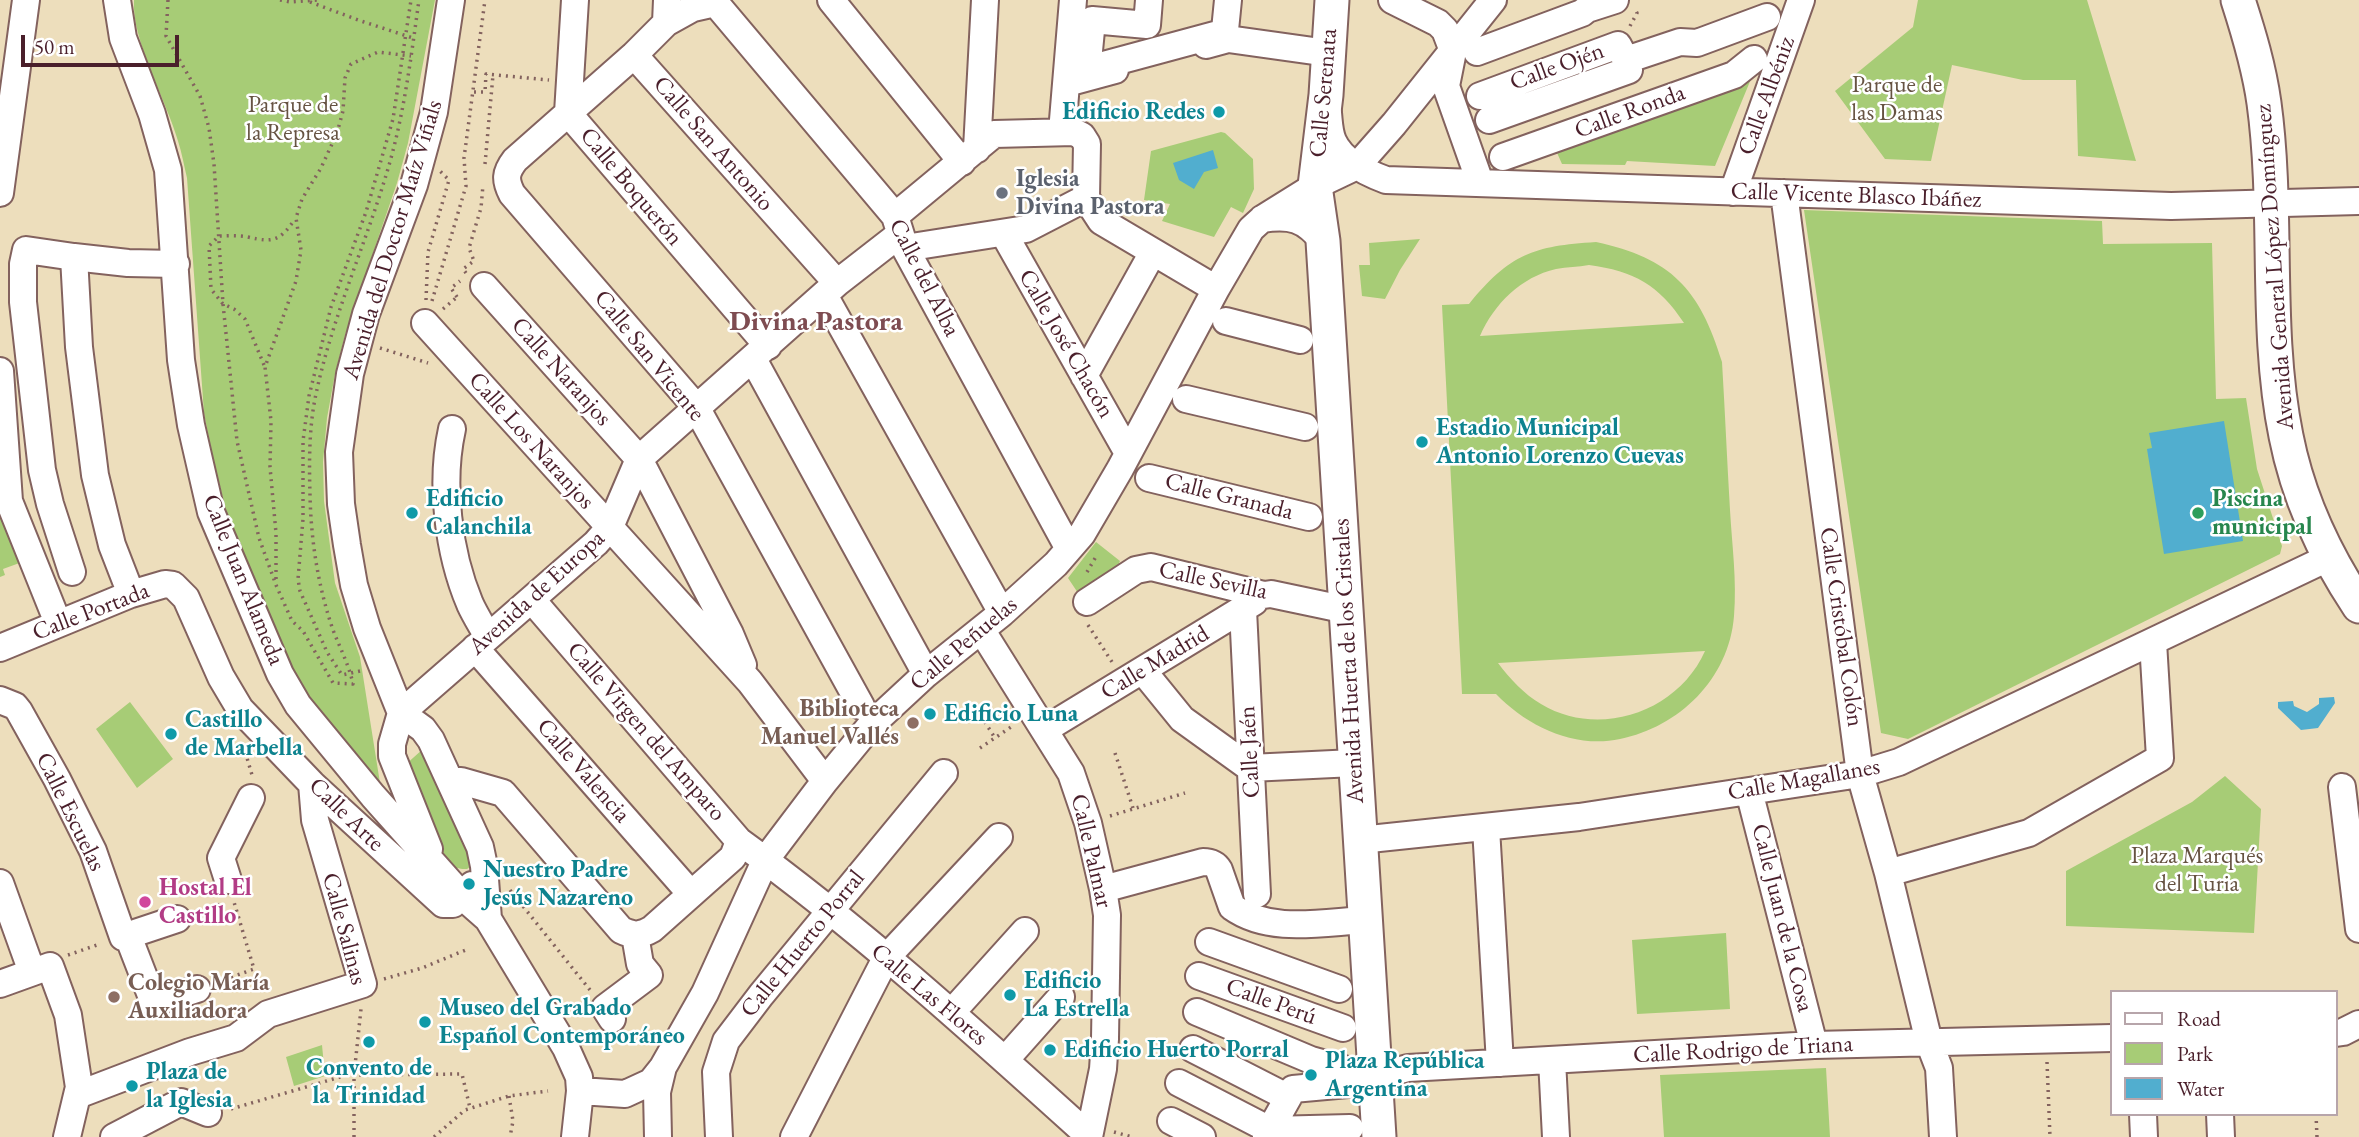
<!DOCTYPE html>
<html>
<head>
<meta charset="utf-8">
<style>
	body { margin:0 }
	#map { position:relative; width:2359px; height:1137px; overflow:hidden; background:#eddebc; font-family:"EB Garamond",serif }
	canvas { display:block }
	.legend { position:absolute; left:2110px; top:990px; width:228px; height:126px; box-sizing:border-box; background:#fff; border:2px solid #b7a5aa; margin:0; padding:9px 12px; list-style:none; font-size:21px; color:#4a1f2b }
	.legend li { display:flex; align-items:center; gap:14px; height:35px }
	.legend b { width:35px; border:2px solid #b7a5aa }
	.scale { position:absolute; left:21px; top:35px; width:158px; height:32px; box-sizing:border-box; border:4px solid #4a1f2b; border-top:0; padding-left:9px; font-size:21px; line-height:24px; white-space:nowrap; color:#4a1f2b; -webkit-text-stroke:5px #fff; paint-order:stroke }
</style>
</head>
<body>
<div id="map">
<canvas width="2359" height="1137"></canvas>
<ul class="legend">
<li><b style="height:9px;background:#fff"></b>Road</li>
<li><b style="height:19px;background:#a7cc76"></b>Park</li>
<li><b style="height:19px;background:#51aecf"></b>Water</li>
</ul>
<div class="scale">50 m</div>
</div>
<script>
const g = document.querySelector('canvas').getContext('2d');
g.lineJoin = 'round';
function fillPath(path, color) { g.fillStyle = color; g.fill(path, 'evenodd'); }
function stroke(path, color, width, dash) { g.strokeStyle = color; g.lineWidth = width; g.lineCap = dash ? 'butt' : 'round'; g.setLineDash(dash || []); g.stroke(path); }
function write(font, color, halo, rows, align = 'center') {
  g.font = font + ' "EB Garamond",serif'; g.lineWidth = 5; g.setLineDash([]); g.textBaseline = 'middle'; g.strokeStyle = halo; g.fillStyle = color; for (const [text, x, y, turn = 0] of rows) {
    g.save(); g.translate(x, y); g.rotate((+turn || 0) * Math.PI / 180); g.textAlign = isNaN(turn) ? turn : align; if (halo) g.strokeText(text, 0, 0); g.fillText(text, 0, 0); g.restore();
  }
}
const green = new Path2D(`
	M134,0H435L408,143L397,183L345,335L335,374L327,418L323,462L324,501L335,583L360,657L380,783L318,713L296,678L239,549L226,510L213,459L204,413L187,178C184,166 182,153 178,141C167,102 131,39 134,0Z
	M1918,0H2087L2136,161L2078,156L2076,80H2023L1952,65L1931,161L1885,159L1835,91L1913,27Z
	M1751,79L1715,166L1627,161L1625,165L1562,164L1554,146Z
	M1221,132L1225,133L1253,159L1254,189L1243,213L1231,207L1214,237L1162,221L1170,204L1144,200L1151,151Z
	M1804,210L2102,221L2103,244L2212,243L2216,399L2246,398L2257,469L2282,546L2280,554L1908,739L1881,733Z
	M1420,239L1400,270L1385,299L1362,296L1359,265H1370L1369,243Z
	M1596,242C1671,258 1700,289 1722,362C1725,411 1727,461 1730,510C1732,545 1737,581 1734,616C1729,679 1679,727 1620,739C1574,749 1527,726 1496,694H1462L1442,305L1469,304C1510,254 1533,246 1596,242ZM1589,265C1634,271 1659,285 1684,323L1480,336C1494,304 1521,277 1556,269C1567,267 1578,267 1589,265ZM1705,651C1678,712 1599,739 1541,704C1524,694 1510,679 1498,663Z
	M0,502L25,561L3,569L5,575L0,577Z
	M1096,542L1120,561L1119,563L1131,565L1080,596L1068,578Z
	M130,702L173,759L137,788L96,729Z
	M423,749L469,842L473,865L467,869C461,869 456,869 451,866C435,854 413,787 404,766Z
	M2225,776L2261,809L2254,933L2066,926V871L2192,802Z
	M1726,933L1730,1009L1637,1014L1632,940Z
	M322,1045L325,1076L294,1086L286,1057Z
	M1826,1068L1830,1137H1664L1660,1075Z`);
const water = new Path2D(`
	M1213,150L1218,168L1204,172L1194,189L1179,180L1173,163Z
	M2224,421L2243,541L2164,554L2147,449L2152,448L2149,433Z
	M2334,697L2335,703L2318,728L2301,730L2278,708V702L2293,701L2294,706L2307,712L2319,704V698Z`);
const path = new Path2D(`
	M168,0L166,36L200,96L209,128L214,164L223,304L237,441L259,538L276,585L292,621L303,631L333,683L353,684C349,665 340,648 333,630C318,586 311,541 310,495C309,462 309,426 316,394C332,318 365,246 387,172C404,116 411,57 419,0
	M280,0L290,2L318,0
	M310,2L361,21L413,38
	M1630,26L1637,13L1636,11
	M474,92H485L486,74L549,80
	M485,164L493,75
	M466,273L463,269L474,261L469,248L481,208L483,185
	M457,297L451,288L460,281
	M426,300L428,252L449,180L440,171
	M432,301L466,186L464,158L485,0
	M443,309L456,298
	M380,348L428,363
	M264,365L245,319L234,309L223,304L211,289L209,246L219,236C228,236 239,235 248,237C273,243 280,241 295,219
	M1087,572L1097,555
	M276,579V533L270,467L271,421L265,367L296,281L301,250L296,218L302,199L321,168L337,133L343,111L345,78L351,64L378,52L411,56
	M1088,625L1112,662
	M360,671L342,675L327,652L300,591L298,579L303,519V441L309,396L331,307L366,212L393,119L411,0
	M981,716L995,738
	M980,748L1014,725
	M248,752L247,758L252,775
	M1115,753L1133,808
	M1110,816L1185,793
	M510,890L590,990
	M198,912L224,903
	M68,955L100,944
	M384,979L422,968L468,949
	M218,982L254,969L234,902
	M2047,1062L2050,1137
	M509,1096L513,1121L510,1137
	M231,1109L347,1075L462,1074L470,1108
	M2316,1114L2317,1137
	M1114,1132L1132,1137
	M354,1137V1075L361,1009
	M434,1137L465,1110L509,1096L548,1091`);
const minor = new Path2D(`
	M117,0L123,38L152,114L168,170L181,360L191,425L211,512L280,674L298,705L373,796L463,897L488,919L566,1048L579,1077L580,1091L575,1137
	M451,0L434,112L414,185L366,314L350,374L339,452L341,504L347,545L354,585L367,628L401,713L423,729L431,740L480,847L484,866L488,919
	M575,0L568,113L768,346
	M667,0L666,23L634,55L515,160C505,173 505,180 512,194L696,407L861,706
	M713,0L895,216L905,248L1069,549
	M831,0L962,162
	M1149,0L1147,25L1092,20L1088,61L1096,67L1222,33L1225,30L1228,0
	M1392,0L1438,23L1445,30L1453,51L1446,86L1480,182
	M666,23L693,8L715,3
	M1206,45L1228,39L1328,53
	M1477,52L1582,13L1587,9L1615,0
	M634,55L837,283
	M1067,83L1115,70
	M1480,96L1618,45L1626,60
	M1328,113C1329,122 1329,132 1333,141C1342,161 1367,173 1386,180L2171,206L2359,201
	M1489,120L1629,70L1626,60L1680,42L1697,43L1767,17
	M1062,132L1073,0
	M977,149L985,0
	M1503,157L1734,75L1754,59
	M1733,192L1801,0
	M0,193L26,0
	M1784,193L1860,774L1888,873L1929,1042L1939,1068L1943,1137
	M895,216L994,134L1074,132L1082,136L1087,144L1086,198L1101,221L1216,289
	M1262,219C1291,215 1304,218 1323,241
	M1004,234L1128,453
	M905,248L1026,229L1086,198
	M484,286L639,459L730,634L743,665
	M824,295L1002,613
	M1226,321L1300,340
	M425,323L750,682L825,781
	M753,359L926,674
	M0,371L9,501L58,623
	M1084,376L1153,252
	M1186,399L1305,427
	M452,429C440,483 448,552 470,604C475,615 482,626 488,637
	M1149,478L1309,517
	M72,572L50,504L42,470L23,302V264L26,250L74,257
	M131,594L112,545L95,475L79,347L74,257L128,263L176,264
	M532,600L739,841C862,930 976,1034 1089,1136
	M1087,602L1136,570L1151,567L1264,595L1271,594L1347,610
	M1243,610L1257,894
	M982,631L1071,773L1088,823L1103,889L1107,915L1105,1039L1103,1069L1089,1137
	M0,648L131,594L165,584L173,585L186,598L221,677L240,709L312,784L443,904H453L472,885
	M475,648L691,894
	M1143,671L1182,719L1250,768L1354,763
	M0,700L15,706L19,711L57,779L93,851L123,937L177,919
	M1044,730L1254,602
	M450,781H461L503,793L621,930C633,936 640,936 652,929L733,857L739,841
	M2342,787L2359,929
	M1749,791L1814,1045
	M1486,828L1500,1063
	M1360,840L1579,817L1860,774L1899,762L2330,557
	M429,849L392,756V744L401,713L596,543L610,527L639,459L837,283L900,234
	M1888,873L2029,833L2160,758L2153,642
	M228,880L221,858L251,798
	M0,883L32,972
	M1103,889L1203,862C1210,862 1215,863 1219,870L1232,907C1270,934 1323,922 1366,920
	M128,936L154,1003L197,989
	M1209,942L1339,989
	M1199,976L1343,1028
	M0,984L50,966L68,1015L80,1094L190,1052L236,1038L268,1014L363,984L315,820L312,784
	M952,1012L1025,931
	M1197,1012L1311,1060L1347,1070
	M612,1019L605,1008L649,975L640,964L635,935
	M2336,1033L2343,1032L2359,1024
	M1193,1049L1287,1097
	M1005,1060L1061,997
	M1552,1060L1556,1137
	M1179,1083L1270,1130L1350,1128
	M580,1091L625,1094L651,1082L663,1067L705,993L766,859L825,781L871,725L926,674L1002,613L1056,564L1082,534L1120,469L1216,289L1251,229L1262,219L1315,186L1357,166L1394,124L1493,0
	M2143,1114L2144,1137
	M2220,1114L2221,1137
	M1171,1121L1202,1137
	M67,1137L78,1091
	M114,1137L181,1102L208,1113
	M658,1137L657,1092L663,1067
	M719,1137L716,1072L726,1041L761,995L944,773
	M794,1137L886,958L999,837
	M1266,1137L1293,1089L1348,1084L1408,1068L1814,1045L2112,1038`);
const major = new Path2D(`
	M1332,0L1326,95L1315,186L1323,241C1342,540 1358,839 1379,1137
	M2238,0C2249,34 2259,67 2264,103C2279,212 2264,328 2286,436C2298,497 2325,555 2359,606`);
const markers = [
	[1219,112,7,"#0f9aa8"],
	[1002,193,7,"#6b7280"],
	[1422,442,7,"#0f9aa8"],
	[412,513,7,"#0f9aa8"],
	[2198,513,7,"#2e9e5b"],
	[930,714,7,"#0f9aa8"],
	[913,723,7,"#8d6e63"],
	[171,734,7,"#0f9aa8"],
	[469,884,7,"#0f9aa8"],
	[145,902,7,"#d1479c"],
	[1010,995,7,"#0f9aa8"],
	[114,997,7,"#8d6e63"],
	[425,1022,7,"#0f9aa8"],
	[369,1042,7,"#0f9aa8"],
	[1050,1050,7,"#0f9aa8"],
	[1311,1075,7,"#0f9aa8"],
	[132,1086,7,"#0f9aa8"]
];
const streetNames = [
	["Calle Ojén",1557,67,-20],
	["Calle Serenata",1324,93,-85],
	["Calle Albéniz",1767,96,-70],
	["Calle Ronda",1630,112,-20],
	["Calle San Antonio",713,144,49],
	["Calle Boquerón",631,187,50],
	["Calle Vicente Blasco Ibáñez",1856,196,2],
	["Avenida del Doctor Maíz Viñals",393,240,-73],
	["Avenida General López Domínguez",2275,267,-94],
	["Calle del Alba",924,278,63],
	["Calle José Chacón",1066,344,60],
	["Calle San Vicente",649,356,51],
	["Calle Naranjos",561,372,48],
	["Calle Los Naranjos",531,441,48],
	["Calle Granada",1229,497,14],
	["Calle Juan Alameda",243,580,68],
	["Calle Sevilla",1213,581,12],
	["Avenida de Europa",537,593,-42],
	["Calle Portada",91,612,-21],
	["Calle Cristóbal Colón",1841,627,82],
	["Calle Peñuelas",964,644,-40],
	["Avenida Huerta de los Cristales",1349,661,-93],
	["Calle Madrid",1155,663,-31],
	["Calle Virgen del Amparo",646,732,49],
	["Calle Jaén",1250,752,-93],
	["Calle Valencia",583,771,49],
	["Calle Magallanes",1804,780,-10],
	["Calle Escuelas",70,812,64],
	["Calle Arte",346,815,44],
	["Calle Palmar",1091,851,77],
	["Calle Juan de la Cosa",1782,918,76],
	["Calle Salinas",344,929,75],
	["Calle Huerto Porral",803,944,-51],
	["Calle Las Flores",929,995,40],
	["Calle Perú",1271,1002,20],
	["Calle Rodrigo de Triana",1743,1050,-3]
];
const parkNames = [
	["Parque de",1897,85],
	["las Damas",1897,113],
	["Parque de",293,105],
	["la Represa",293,133],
	["Plaza Marqués",2197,856],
	["del Turia",2197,884]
];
const cultureNames = [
	["Edificio Redes",1205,112,"right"],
	["Estadio Municipal",1436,428],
	["Antonio Lorenzo Cuevas",1436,456],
	["Edificio",426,499],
	["Calanchila",426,527],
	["Edificio Luna",944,714],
	["Castillo",185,720],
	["de Marbella",185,748],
	["Nuestro Padre",483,870],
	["Jesús Nazareno",483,898],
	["Edificio",1024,981],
	["La Estrella",1024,1009],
	["Museo del Grabado",439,1008],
	["Español Contemporáneo",439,1036],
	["Edificio Huerto Porral",1064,1050],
	["Plaza República",1325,1061],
	["Argentina",1325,1089],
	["Convento de",369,1068,"center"],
	["la Trinidad",369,1096,"center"],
	["Plaza de",146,1072],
	["la Iglesia",146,1100]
];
const worshipNames = [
	["Iglesia",1016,179],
	["Divina Pastora",1016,207]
];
const leisureNames = [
	["Piscina",2212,499],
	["municipal",2212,527]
];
const educationNames = [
	["Biblioteca",899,709],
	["Manuel Vallés",899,737],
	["Colegio María",128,983,"left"],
	["Auxiliadora",128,1011,"left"]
];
const hotelNames = [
	["Hostal El",159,888],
	["Castillo",159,916]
];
const quarterNames = [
	["Divina Pastora",816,322]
];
fillPath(green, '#a7cc76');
fillPath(water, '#51aecf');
stroke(minor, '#83625e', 30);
stroke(major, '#83625e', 37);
stroke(path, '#83625e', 3.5, [2, 5]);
stroke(minor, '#fff', 26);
stroke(major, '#fff', 33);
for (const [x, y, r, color] of markers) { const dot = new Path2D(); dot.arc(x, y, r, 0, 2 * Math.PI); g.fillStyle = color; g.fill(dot); stroke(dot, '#fff', 2.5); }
write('24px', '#4a1f2b', '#fff', streetNames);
write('24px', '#665342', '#fff', parkNames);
write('bold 24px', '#0d838f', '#fff', cultureNames, 'left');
write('bold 24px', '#5b616d', '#fff', worshipNames, 'left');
write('bold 24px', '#27864d', '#fff', leisureNames, 'left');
write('bold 24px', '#785e54', '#fff', educationNames, 'right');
write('bold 24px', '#b23c85', '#fff', hotelNames, 'left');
write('bold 28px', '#7e4c51', '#fff', quarterNames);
</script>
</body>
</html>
